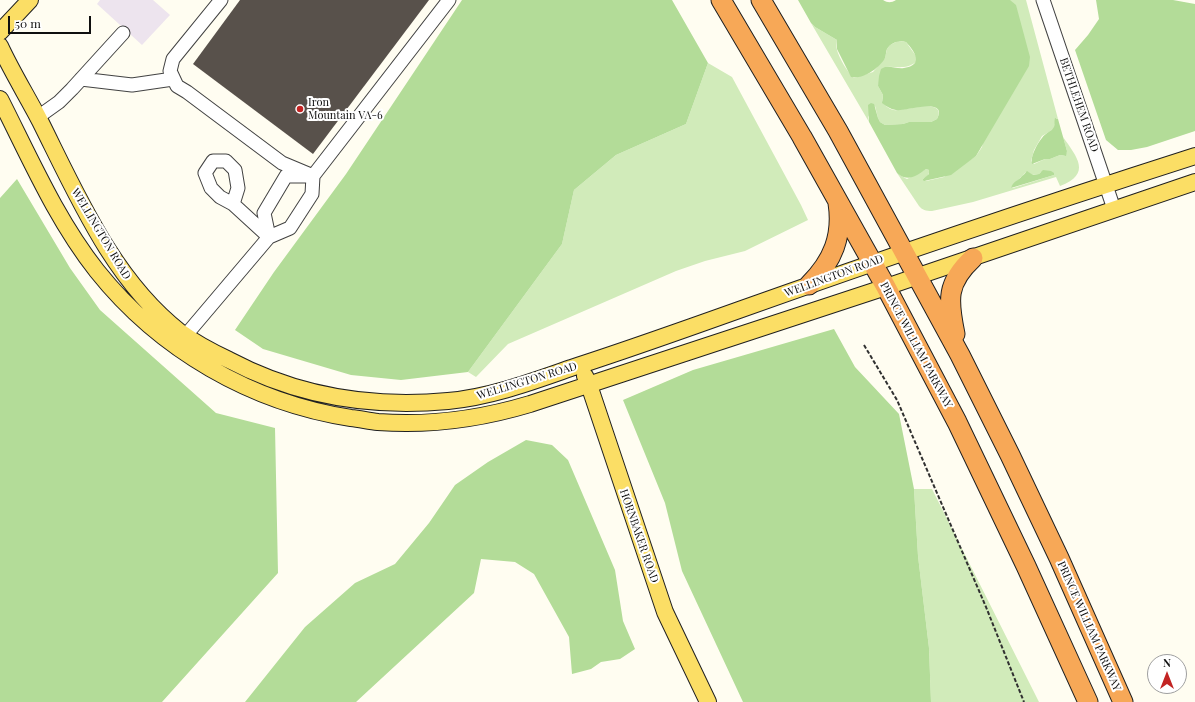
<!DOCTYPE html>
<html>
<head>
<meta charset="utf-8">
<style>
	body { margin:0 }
	#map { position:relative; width:1195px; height:702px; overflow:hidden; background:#fffdf1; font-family:"Playfair Display",serif }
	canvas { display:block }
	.north { position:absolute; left:1147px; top:654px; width:40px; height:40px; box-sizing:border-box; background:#fff; border:1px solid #9f9f9f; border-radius:50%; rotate:0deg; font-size:11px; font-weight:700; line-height:16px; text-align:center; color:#0f0f0f }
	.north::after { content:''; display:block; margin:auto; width:14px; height:18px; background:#c32423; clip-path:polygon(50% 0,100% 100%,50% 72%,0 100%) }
	.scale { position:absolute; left:8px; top:16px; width:83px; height:18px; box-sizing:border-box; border:2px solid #0f0f0f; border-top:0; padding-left:5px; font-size:12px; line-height:14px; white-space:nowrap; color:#0f0f0f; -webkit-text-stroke:3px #fff; paint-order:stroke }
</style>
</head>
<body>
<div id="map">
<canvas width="1195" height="702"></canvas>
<div class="north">N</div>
<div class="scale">50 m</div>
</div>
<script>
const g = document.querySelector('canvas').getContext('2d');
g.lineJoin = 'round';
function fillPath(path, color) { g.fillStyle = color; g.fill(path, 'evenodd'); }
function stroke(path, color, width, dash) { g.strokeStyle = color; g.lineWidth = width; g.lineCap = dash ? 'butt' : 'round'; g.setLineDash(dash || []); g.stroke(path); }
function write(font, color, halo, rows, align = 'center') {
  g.font = font + ' "Playfair Display",serif'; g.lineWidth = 4; g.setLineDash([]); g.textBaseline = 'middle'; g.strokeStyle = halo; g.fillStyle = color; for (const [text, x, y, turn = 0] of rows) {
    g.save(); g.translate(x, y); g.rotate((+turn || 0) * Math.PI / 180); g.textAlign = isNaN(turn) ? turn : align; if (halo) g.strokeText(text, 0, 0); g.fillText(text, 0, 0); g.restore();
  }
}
const industrial = new Path2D(`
	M100,0H153L170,15L142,45L97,4Z`);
const green = new Path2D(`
	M1009,0H1026L1058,119L1056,118L1054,128L1049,132L1042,136L1034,150L1031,161L1034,164L1045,159H1050L1060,155L1065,156L1067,151L1063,137C1077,157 1092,174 1060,186L1056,177L973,202L932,211C926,211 922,210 919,206L897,173L905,178L907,179L926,169L929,170C930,175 927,176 923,179L926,181L944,177L976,156L982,147L1010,0ZM1026,172H1028L1032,175L1039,174L1041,172L1054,175L1013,188H1011C1015,181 1021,178 1026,172Z
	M811,23L815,27L837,40C837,43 836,47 837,50C839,58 848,73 854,78L873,72L885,58L887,49L890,45L898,41L906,42L916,56V62C906,70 896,66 885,67L878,86L883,95L882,101C885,105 888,109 894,110C903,112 948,96 937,119L931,122H909L903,124L885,125L880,122L878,118L875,106L868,117L869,122Z
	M708,63L732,77L801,205L808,220L745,251L705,261L676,271L508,344L476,377L468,372L562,244L574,190L616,155L686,124Z
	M914,489H932L1039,702H931L929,648L918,556Z`);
const forest = new Path2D(`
	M462,0H672L708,63L686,124L616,155L574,190L562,244L468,372L401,380L351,375L263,349L235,330L274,272L346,174Z
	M798,0H883C888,3 891,3 896,0H1010L1016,5L1030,57L1029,66L976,156L951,175L924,181L923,180V179L929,174V170L926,169C915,177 908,182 897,173L869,122L868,105L871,103L874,104L878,118L880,122L885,125L903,124L909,122H931L937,119C949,96 904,112 896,110C890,109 886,106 882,103L883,95L878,86L879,76L881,69L885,67C891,66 898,69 904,68C924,65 915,52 906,42C900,40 891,42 887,49C886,51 886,55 885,58C880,68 862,80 851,77L837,49V40L815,27L811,23Z
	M1096,0H1173L1195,4V131L1147,147L1131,150H1118L1106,140L1075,50L1088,35L1099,19Z
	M1055,118L1058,119L1067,151L1066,156L1060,155L1050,159H1045L1032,164C1030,157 1037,144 1042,138C1045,133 1051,132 1054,127C1055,124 1054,121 1055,118Z
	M1043,170L1051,171L1054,173V175L1011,188C1013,181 1018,181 1022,176C1024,175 1025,173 1027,171L1033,175L1039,174Z
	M17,179L70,268L100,310L216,413L275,428L278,573L162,702H0V198Z
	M834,329L855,367L899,414L914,489L918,556L929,648L931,702H743L682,571L665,503L623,400L693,370Z
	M526,440L552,445L568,460L615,570L623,621L635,649L620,659L601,662L591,669L572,674L569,637L534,574L515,562L481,559L474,593L356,702H245L305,627L355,583L395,564L429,523L455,485L488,462Z`);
const building = new Path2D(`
	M240,0H429L313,154L193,64Z`);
const path = new Path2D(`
	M864,345L897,400L986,607L1024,702`);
const minor = new Path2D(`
	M221,0L173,59L170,71L177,86L187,92L282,163L313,176
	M1043,0L1114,209
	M81,79L132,85L173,79
	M38,117L59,102L72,89L123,33
	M233,204L238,188L235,170L226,161H213L205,173L211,188L220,197L233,204L269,237
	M269,237L264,213L286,176H307
	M186,335L269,237L290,228L312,194L313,176L449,0`);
const major = new Path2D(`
	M0,32L30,0
	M0,46C12,72 27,96 40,121C77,195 113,280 180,332C195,343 212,352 229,360C297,396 372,408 448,401C491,397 531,382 571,368C627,350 683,330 739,310C890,256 1042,205 1195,156
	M0,99C30,158 56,219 97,271C160,350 252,403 351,418C360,419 369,421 378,422C430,426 480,419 530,404L886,287L1195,182
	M585,376L589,385L665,612L708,702`);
const highway = new Path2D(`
	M721,0L802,137L886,287L957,422L1026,566L1088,702
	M761,0L838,131L960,355L1010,455L1059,558L1123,702
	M809,285C833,261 843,236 838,203
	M955,334C948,300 946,283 973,258`);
const markers = [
	[300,109,4,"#c32423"]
];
const poiNames = [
	["Iron",308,103],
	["Mountain VA-6",308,116]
];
const streetNames = [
	["BETHLEHEM ROAD",1079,105,71],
	["WELLINGTON ROAD",101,234,59],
	["WELLINGTON ROAD",834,276,-20],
	["PRINCE WILLIAM PARKWAY",916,345,62],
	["WELLINGTON ROAD",527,381,-17],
	["HORNBAKER ROAD",639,536,71],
	["PRINCE WILLIAM PARKWAY",1089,626,66]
];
fillPath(industrial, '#ede4ee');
fillPath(green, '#d1ebba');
fillPath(forest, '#b3dc98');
fillPath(building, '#58514b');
stroke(minor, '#424242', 15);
stroke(major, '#202020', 18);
stroke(highway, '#202020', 21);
stroke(path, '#313131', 2, [4, 2]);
stroke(minor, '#fff', 13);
stroke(major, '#fbde65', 16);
stroke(highway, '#f7a857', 19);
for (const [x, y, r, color] of markers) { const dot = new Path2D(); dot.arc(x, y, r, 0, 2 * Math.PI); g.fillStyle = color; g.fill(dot); stroke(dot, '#fff', 1.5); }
write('11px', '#0f0f0f', '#fff', poiNames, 'left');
write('11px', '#0f0f0f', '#fff', streetNames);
</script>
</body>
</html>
